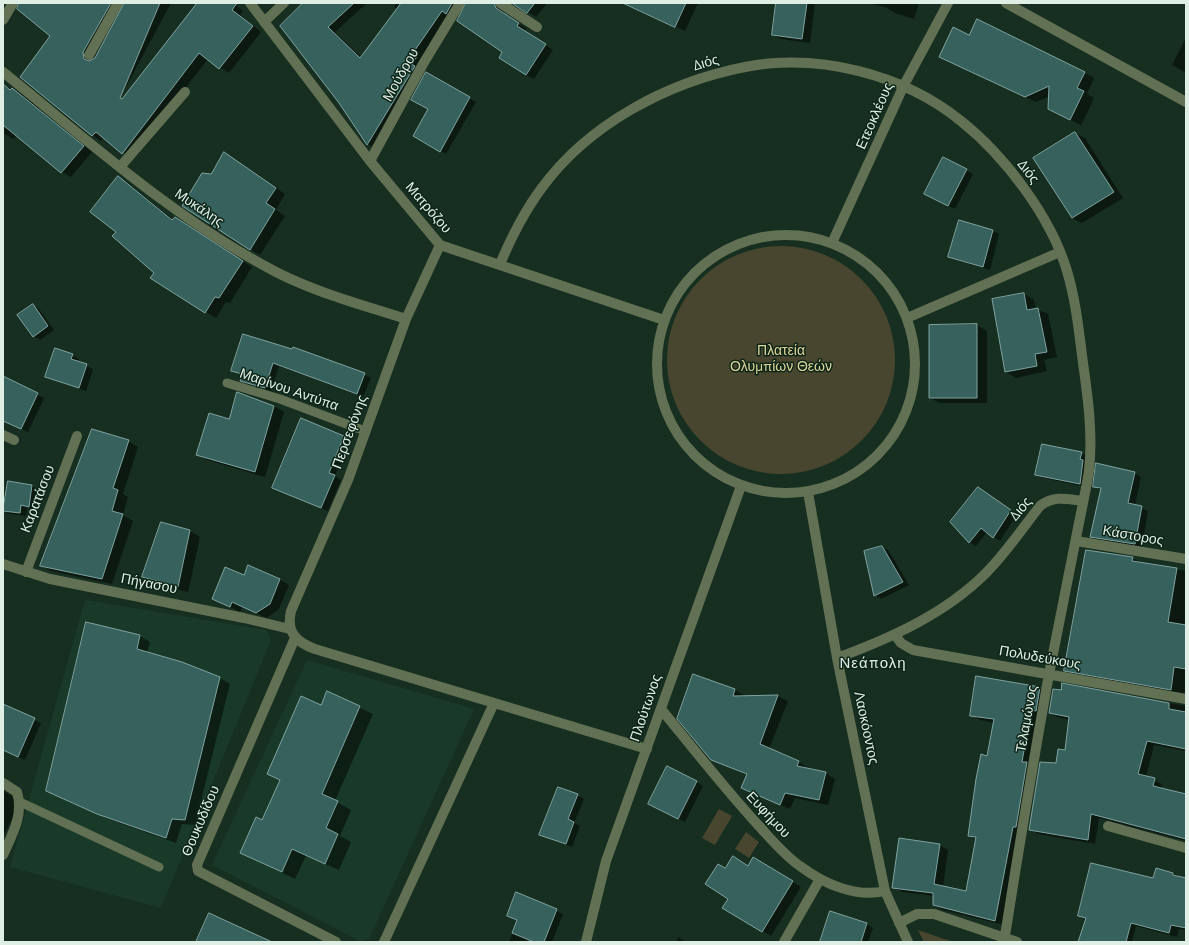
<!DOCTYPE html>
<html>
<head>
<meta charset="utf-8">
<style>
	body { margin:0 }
	#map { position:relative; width:1189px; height:945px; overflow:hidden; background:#172f21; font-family:"PT Sans",sans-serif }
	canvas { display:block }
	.frame { position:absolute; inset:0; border:4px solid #e0efe5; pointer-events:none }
</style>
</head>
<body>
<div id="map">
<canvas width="1189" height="945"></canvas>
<div class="frame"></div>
</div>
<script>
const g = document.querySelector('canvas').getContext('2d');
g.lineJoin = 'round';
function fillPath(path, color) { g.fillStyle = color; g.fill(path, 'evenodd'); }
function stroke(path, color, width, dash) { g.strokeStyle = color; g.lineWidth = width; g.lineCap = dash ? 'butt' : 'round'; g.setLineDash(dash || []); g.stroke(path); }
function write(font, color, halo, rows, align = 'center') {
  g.font = font + ' "PT Sans",sans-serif'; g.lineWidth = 3; g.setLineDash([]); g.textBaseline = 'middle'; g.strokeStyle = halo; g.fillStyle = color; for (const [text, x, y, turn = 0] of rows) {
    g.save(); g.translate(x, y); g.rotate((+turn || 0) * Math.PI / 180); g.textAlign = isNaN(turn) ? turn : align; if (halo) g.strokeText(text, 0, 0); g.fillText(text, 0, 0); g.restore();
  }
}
const built = new Path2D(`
	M85,600L266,630L271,640L161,908L10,867Z
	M307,660L474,709L369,939L360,941L212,865Z`);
const green = new Path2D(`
	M667 360a114 114 0 1 1 228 0a114 114 0 1 1-228 0Z
	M719,809L732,816L715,845L702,838Z
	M746,832L759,842L749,858L735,849Z
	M918,930L953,942H924Z`);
const shadow = new Path2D(`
	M20,3H124L121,5L91,62L95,59L125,3H171L120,98L123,99L198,3H233L243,11L240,15L261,32L229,73L208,59L131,158L104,137L101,141L92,135L51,36Z
	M305,3H367L335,32L362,58L398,9L394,7L397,3H464L451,16L420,59L425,62L376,149L368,144L340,102Z
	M467,3H504L501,7L505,14L527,29L525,31L553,50L534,79L526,75L504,52Z
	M513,3H547L536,17Z
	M641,3H698L685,31L648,14Z
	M777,3H815L810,43L780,39L773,34Z
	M867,3H919L914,19L895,13L885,7Z
	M970,36L1085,73L1094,78L1087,94L1094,98L1081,125L1059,114L1050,96L1036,102L950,62Z
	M1186,38V73L1172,65Z
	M426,74L476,102L446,154L414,135L429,109Z
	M5,86L21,94L92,152L71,177L62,172L17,135L13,139L3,133V88Z
	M1075,133L1085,138L1123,198L1082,223L1072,218Z
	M234,159L285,194L276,210L285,216L260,255L243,245L211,175Z
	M966,170L973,174L955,209L932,198Z
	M118,177L128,183L174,220L185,224L252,267L230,303L226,302L216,318L151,278L155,273L117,231Z
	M959,221L993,231L999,234L990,270L956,260L949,257Z
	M1024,294L1034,300L1036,309L1048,314L1057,357L1044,360L1047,371L1016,378L1006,372L994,300Z
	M33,305L39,309L54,330L40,340L34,336Z
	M977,325L987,331V403H940L930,398Z
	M244,335L364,374L371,378L363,397L279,366L271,391L248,384L242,380L243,375L232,370Z
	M72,355L79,359L78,362L93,369L86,391L46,377Z
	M7,379L44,398L28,432L3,420V387Z
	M274,406L284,412L265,477L207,460L197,454L230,420Z
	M343,437L350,441L335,476L341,480L328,511L280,491Z
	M128,441L138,447L123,494L128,497L123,515L133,521L112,584L51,571L41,565Z
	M1082,453L1088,457L1086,487L1043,478L1036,475Z
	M1097,464L1135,473L1141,477L1135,506L1148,511L1142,547L1097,540L1091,536L1101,490L1094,486Z
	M9,482L32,486L39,490L36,510L27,508L26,516L10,514L3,511Z
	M985,492L1017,514L1000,541L987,532L976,546L969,542Z
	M162,523L190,531L200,537L188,592L153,583L143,577Z
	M882,547L889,551L909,585L881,599L875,595Z
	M1133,558L1140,563L1186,571V695L1073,675L1065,670Z
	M279,579L289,585L279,609L267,618L243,607L240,612L213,598Z
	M87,623L140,636L150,642L147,653L220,678L230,684L195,825L182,824L176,843L108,819L47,790Z
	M1063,685L1186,706V751L1154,745L1146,777L1162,784L1161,789L1186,795V841L1099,818L1095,844L1038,834L1030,829L1057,764L1065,751L1069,720L1057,717L1050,713L1062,691Z
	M1040,687L1049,693L1004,925L943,910L934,905V896L902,892L893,887L939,845L948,850L943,887L967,893L977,839L970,835L994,723L980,720L971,715Z
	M735,690L744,695V697L778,696L788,701L769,749L799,762L808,768V770L825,773L835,779L828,805L795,798L790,809L752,793L747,775L711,759Z
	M327,692L373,714L335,801L351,810L340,836L351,842L339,870L306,856L295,879L241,853L262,821L280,781L268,774L322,706Z
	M3,705L41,723L25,760L3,750Z
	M697,782L703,786L685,822L656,807Z
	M3,790L18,801L19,804L3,837Z
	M577,795L584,799L574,823L580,826L572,847L541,834Z
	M754,858L801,887L771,936L724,908L729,898L725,869L749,867Z
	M1173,873L1186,879V930L1179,929L1177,937L1136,926L1132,942H1079L1086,920L1079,916L1154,880Z
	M516,894L563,914L552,942H509L518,921L508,916Z
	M867,924L873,928L868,942H821Z
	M678,937L687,942H676Z`);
const building = new Path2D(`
	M19,3H111L83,52L84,59L89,61L95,58L124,3H160L120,98L122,99L197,3H237L232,10L253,26L219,69L199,53L122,154L96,132L92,136L20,77L50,36L17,9Z
	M303,3H354L328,27L360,58L401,3H452L446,14L442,11L413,53L417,57L411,64L415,66L367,145L339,103L280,26Z
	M466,3H494L496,8L519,23L517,26L546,44L526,75L499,58L502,52L457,21Z
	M512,3H535L527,13Z
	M623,3H686L675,27Z
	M776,3H807L802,39L772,35Z
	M977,19L1085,72L1077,88L1084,91L1070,120L1048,109L1049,86L1025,97L939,57L953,27L969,35Z
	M426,72L470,97L440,152L413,136L428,109L411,100Z
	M3,84L10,90L12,88L84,146L61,173L3,125Z
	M1075,132L1114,192L1072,218L1033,158Z
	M224,152L276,188L266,203L275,209L250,250L182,206L202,173L211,174Z
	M943,157L967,169L948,206L924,194Z
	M118,176L172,220L175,217L243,261L219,298L215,297L205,313L150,278L154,273L112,236L116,232L90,212Z
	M959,220L993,230L983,267L948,257Z
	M1024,293L1027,310L1038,308L1047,352L1035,354L1037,366L1005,372L992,299Z
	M33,304L48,326L33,337L17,315Z
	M977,324V398H929V325Z
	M243,334L292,349L293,347L365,373L357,394L273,363L265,388L240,381L242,374L231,371Z
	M55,348L73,354L71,359L87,364L79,388L45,377Z
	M3,376L38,393L21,429L3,421Z
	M237,392L274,406L255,472L196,455L209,413L229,419Z
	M301,418L344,436L329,473L335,475L321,508L272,488Z
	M92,429L129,440L113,488L118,490L112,511L123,514L102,579L40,566Z
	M1042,444L1082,452L1080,459L1083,460L1080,484L1035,475Z
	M1096,463L1135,472L1128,503L1142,506L1135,544L1090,537L1101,488L1093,487Z
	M8,481L32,485L29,507L21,505L20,513L3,511Z
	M978,487L1011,510L993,538L981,528L969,543L950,522Z
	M161,522L190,530L178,587L142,577Z
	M882,546L903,582L874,596L864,551Z
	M1086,550L1133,557L1132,561L1177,568L1168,622L1186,625V669L1174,667L1171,690L1064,671Z
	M248,565L280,579L270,604L256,613L232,602L230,607L212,599L225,567L244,575Z
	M86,622L140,635L137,649L182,662L220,677L185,820L172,819L166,838L97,814L46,791Z
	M693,674L735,689L733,696L778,695L760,744L799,761L797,766L826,772L819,800L785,793L780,805L741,788L747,774L711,760L677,719Z
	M976,676L1040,687L1036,711L1031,710L1022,762H1027L1016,827H1013L995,921L933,905V893L892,888L899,838L940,844L934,884L966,891L976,837L968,836L976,779L981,754L987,756L994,719L970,716Z
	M1062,683L1169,703V709L1186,712V749L1147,741L1138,774L1155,778L1153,786L1186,794V839L1091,814L1088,840L1029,830L1040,762L1056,763L1058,749L1065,750L1069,717L1049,713L1053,689L1061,690Z
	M327,691L360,706L322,794L338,801L326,828L338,834L325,864L292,849L282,872L240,853L256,817L262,820L280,780L267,774L301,696L321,705Z
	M3,704L35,718L18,757L3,750Z
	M667,766L697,781L678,819L648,804Z
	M558,787L578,794L568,819L574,822L566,844L539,835Z
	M733,856L748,866L753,857L793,881L762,932L722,908L728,899L705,884L718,864L725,868Z
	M1091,863L1153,878L1156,868L1173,873V875L1186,878V928L1171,925L1169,933L1131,923L1126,942H1078L1086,918L1078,916Z
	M516,892L557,909L544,942H534L512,933L517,920L507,916Z
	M830,911L867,923L861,942H820Z
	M209,913L272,942H196Z`);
const service = new Path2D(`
	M227,383L280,399L365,431
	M20,802L159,867`);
const minor = new Path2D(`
	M250,3L370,161L440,245L664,320
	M500,3L537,27
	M1006,3L1186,102
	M3,20L13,3
	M264,22L284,3
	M89,55L118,3
	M3,72C91,143 176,220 276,272C317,293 363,305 406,319
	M370,161L423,64L460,3
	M120,167L185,92
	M657 364a129 129 0 1 1 258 0a129 129 0 1 1-258 0Z
	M832,243L904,85L948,3
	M440,245L406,319L348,480L291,611C286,632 296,642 315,649L647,749
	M500,264C511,238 524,212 541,189C588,124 668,82 745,67C819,53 903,74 961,121C1005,156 1051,217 1067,271C1076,301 1079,332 1083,363C1088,398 1093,435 1089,470C1086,491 1081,512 1077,533C1068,580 1058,627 1049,674C1033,763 1018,853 1004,942
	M907,318L1060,252
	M3,435L14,440
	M808,492L837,658L885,891L908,942
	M1076,541L1186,559
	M3,564L50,579L244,618L290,629
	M26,572L77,436
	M895,635L901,643L913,650L1186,699
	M295,638L197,865L198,871L336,942
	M837,658C891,638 945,614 986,573C1006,553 1022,529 1040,506C1054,495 1067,499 1083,501
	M661,709C693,748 724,788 759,826C772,840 784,855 800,866C824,884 856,898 885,891
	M3,783L17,792C24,815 12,835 3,855
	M1108,826L1186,848
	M899,923L917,914H934L1017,942
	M384,942L494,703
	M586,942L606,861L741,486
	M784,942L820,879`);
const streetNames = [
	["Διός",706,63,-16],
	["Μούδρου",401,75,-61],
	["Ετεοκλέους",875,116,-66],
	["Διός",1028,172,53],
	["Μυκάλης",199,208,34],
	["Ματρόζου",428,208,49],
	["Μαρίνου Αντύπα",289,390,19],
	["Περσεφόνης",350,432,-70],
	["Καρατάσου",38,499,-69],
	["Διός",1021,509,-50],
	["Κάστορος",1133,536,10],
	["Πήγασου",149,584,11],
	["Πολυδεύκους",1040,658,10],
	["Πλούτωνος",646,708,-71],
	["Τελαμώνος",1027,719,-80],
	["Λαοκόοντος",866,728,78],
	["Ευφήμου",768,815,47],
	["Θουκυδίδου",201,821,-67]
];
const parkNames = [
	["Πλατεία",781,351],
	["Ολυμπίων Θεών",781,367]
];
const neighbourhoodNames = [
	["Νεάπολη",873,664]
];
fillPath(built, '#1a3a29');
fillPath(green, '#49462f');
fillPath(shadow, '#0007');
fillPath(building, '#36615d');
stroke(building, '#80a39f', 1);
stroke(service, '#627153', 9);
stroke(minor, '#627153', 10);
write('14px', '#e0efe5', '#0d2518', streetNames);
write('14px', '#dfd699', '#0d2518', parkNames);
g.letterSpacing = '1px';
write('15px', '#e0efe5', '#0d2518', neighbourhoodNames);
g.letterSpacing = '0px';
</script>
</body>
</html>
